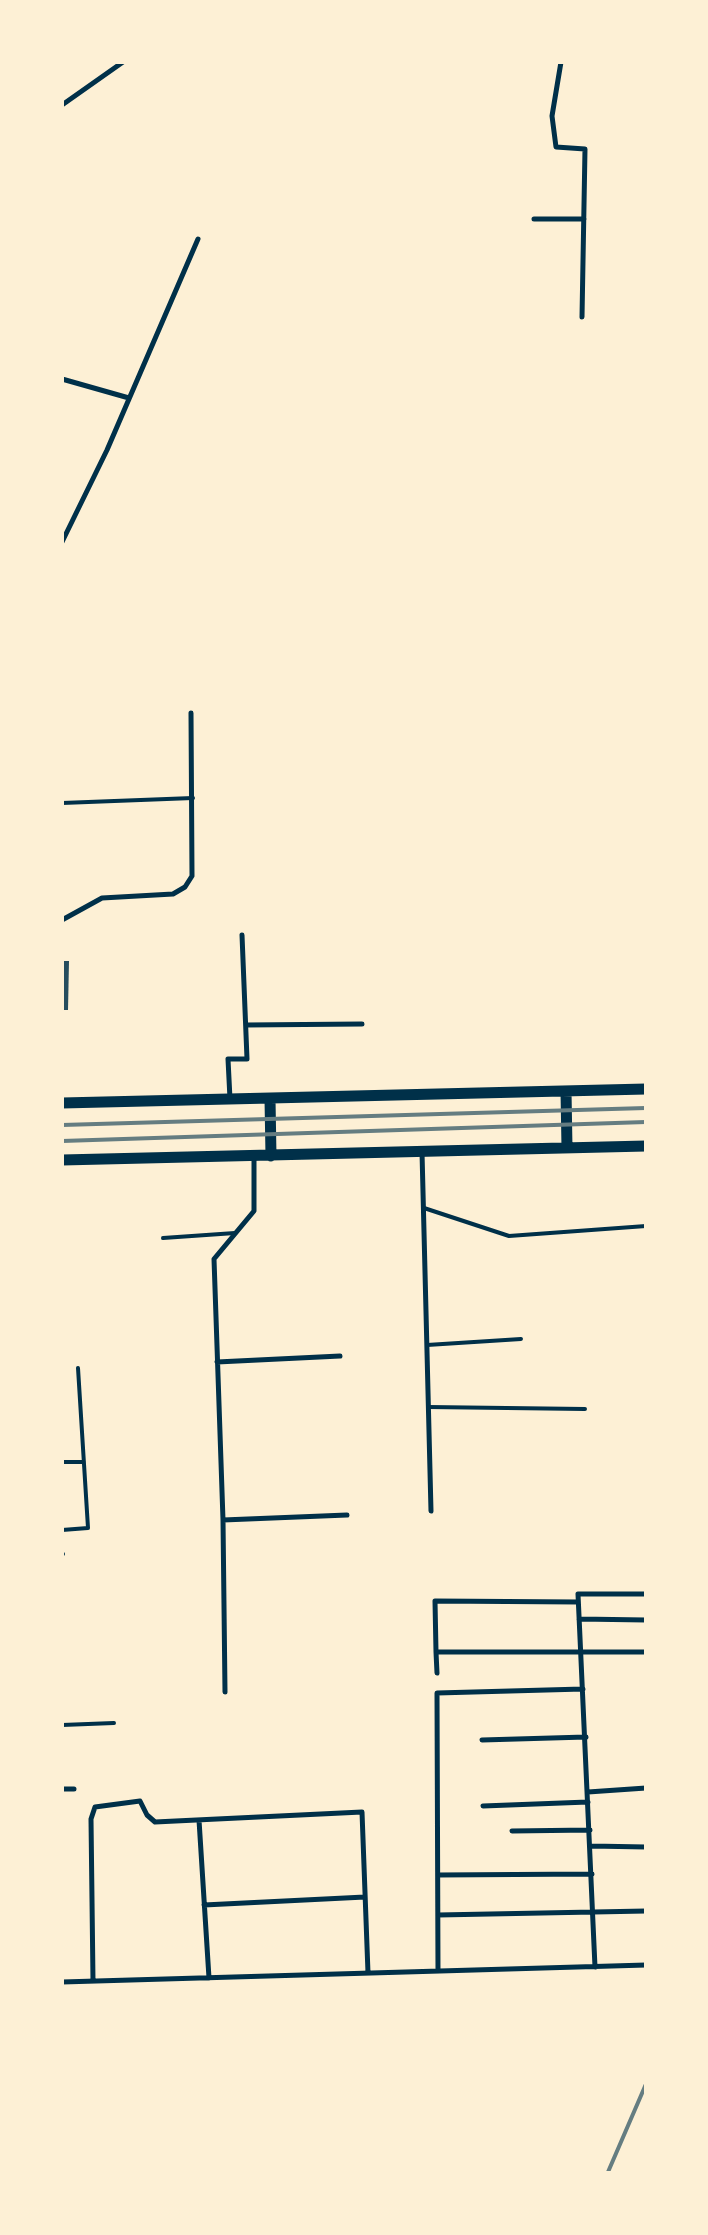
<!DOCTYPE html>
<html>
<head>
<meta charset="utf-8">
<style>
	body { margin:0 }
	#map { position:relative; width:708px; height:2235px; overflow:hidden; background:#fdf0d5; font-family:Ubuntu,sans-serif }
	canvas { display:block }
	.frame { position:absolute; inset:0; border:64px solid #fdf0d5; pointer-events:none }
</style>
</head>
<body>
<div id="map">
<canvas width="708" height="2235"></canvas>
<div class="frame"></div>
</div>
<script>
const g = document.querySelector('canvas').getContext('2d');
g.lineJoin = 'round';
function fillPath(path, color) { g.fillStyle = color; g.fill(path, 'evenodd'); }
function stroke(path, color, width, dash) { g.strokeStyle = color; g.lineWidth = width; g.lineCap = dash ? 'butt' : 'round'; g.setLineDash(dash || []); g.stroke(path); }
const building = new Path2D(`
	M62,961H69L68,1010H62Z`);
const service = new Path2D(`
	M62,803L193,798
	M424,1208L509,1236L646,1226
	M163,1238L235,1233
	M427,1345L521,1339
	M428,1407L585,1409
	M62,1462H84
	M62,1530L88,1528L78,1368
	M62,1554H63
	M62,1725L114,1723`);
const minor = new Path2D(`
	M561,62L552,116L556,147L585,149L582,317
	M62,105L123,62
	M534,219H584
	M62,379L129,398
	M62,542L107,450L198,239
	M62,920L102,898L173,894L185,887L192,876L191,713
	M246,1025L362,1024
	M230,1099L228,1059H247L242,935
	M422,1152L431,1511
	M217,1362L340,1356
	M223,1520L347,1515
	M579,1619L646,1620
	M436,1652L435,1601L578,1602
	M437,1673L436,1652H646
	M225,1692L223,1520L214,1259L254,1211V1156
	M482,1740L586,1737
	M62,1789H74
	M588,1792L646,1788
	M483,1806L588,1802
	M199,1820L209,1978
	M512,1831L590,1830
	M591,1846L646,1847
	M438,1875L592,1874
	M204,1905L365,1897
	M438,1915L646,1911
	M595,1967L578,1594H646
	M438,1971L437,1693L583,1689
	M93,1981L91,1819L95,1807L140,1801L147,1815L155,1822L362,1812L368,1973
	M62,1982L646,1965`);
const trunk = new Path2D(`
	M566,1091L567,1148
	M270,1099L271,1156
	M62,1103L646,1089
	M62,1160L646,1146`);
const rail = new Path2D(`
	M62,1125L646,1108
	M62,1141L646,1122
	M608,2172L646,2084`);
fillPath(building, '#264d5e');
stroke(service, '#003049', 4);
stroke(minor, '#003049', 5);
stroke(trunk, '#003049', 11);
stroke(rail, '#657d81', 4);
</script>
</body>
</html>
